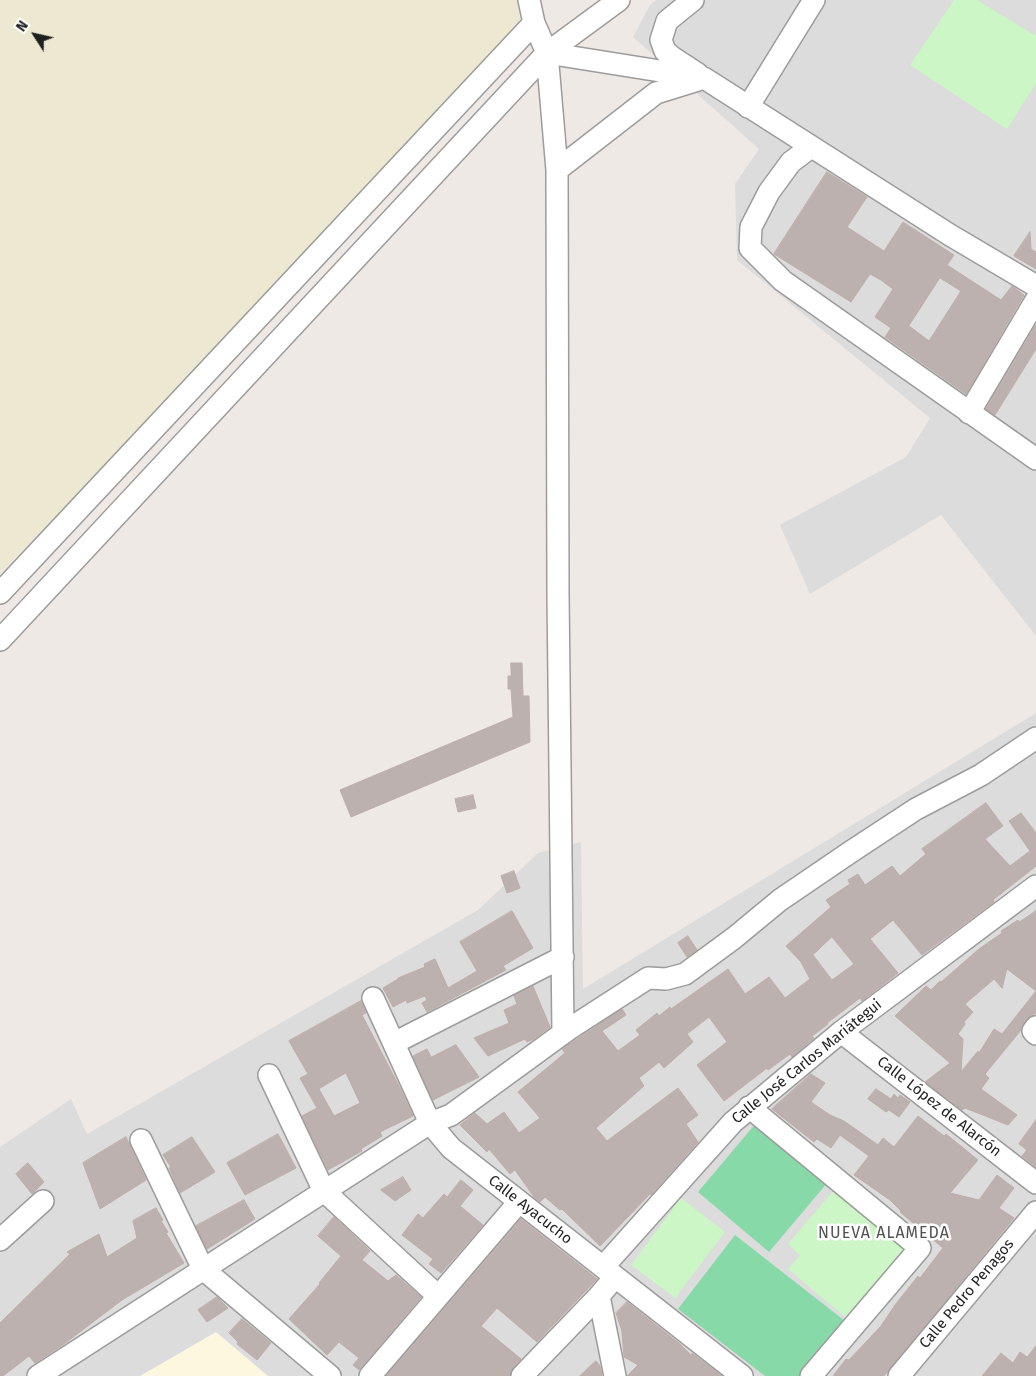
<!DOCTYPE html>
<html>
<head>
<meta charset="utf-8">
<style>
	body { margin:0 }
	#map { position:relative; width:1036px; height:1376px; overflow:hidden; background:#efe9e5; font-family:"Fira Sans",sans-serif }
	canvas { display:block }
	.north { position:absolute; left:10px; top:10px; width:50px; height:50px; -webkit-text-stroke:4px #fff; paint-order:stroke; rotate:305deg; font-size:14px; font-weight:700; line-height:20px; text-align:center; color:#1f1f1f }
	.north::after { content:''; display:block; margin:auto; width:18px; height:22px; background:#1f1f1f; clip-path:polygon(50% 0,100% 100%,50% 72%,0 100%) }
</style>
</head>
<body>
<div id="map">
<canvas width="1036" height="1376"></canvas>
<div class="north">N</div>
</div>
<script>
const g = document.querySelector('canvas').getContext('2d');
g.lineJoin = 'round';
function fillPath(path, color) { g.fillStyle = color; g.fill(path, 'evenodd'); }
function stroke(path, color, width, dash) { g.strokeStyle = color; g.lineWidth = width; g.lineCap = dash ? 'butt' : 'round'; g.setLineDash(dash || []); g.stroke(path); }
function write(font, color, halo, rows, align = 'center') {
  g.font = font + ' "Fira Sans",sans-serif'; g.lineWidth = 5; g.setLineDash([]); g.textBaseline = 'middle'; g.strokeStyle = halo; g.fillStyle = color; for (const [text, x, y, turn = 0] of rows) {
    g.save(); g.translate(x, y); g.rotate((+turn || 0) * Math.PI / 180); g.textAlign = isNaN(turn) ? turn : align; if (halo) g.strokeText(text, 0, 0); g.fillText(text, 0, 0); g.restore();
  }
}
const residential = new Path2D(`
	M656,0H1036V636L941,515L810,594L780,525L906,457L930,418L737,260L735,184L759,149L633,37L650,5Z
	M1036,713V1376H0V1147L71,1099L87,1134L478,910L538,853L581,842L583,989Z`);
const education = new Path2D(`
	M216,1332L268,1376H140Z`);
const farmland = new Path2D(`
	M0,0H518L525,37L0,573Z`);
const park = new Path2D(`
	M954,0H977L1036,36V83L1007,129L910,65Z
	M834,1190L909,1253L851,1322L788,1269L800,1255L788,1244Z
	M681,1198L725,1232L675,1298L631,1265Z`);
const pitch = new Path2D(`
	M757,1122L828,1182L769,1252L698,1192Z
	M735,1235L845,1321L802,1376H765L678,1309Z`);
const building = new Path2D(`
	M827,172L867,197L847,227L884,251L903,222L954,255L947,265L1001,300L1012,286L1024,295L966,394L885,337L891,328L875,317L893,289L881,280L870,274L851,302L774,254ZM940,278L961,291L929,341L909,326Z
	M1030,232L1031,249L1036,252V269L1014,256Z
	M1036,325V349L995,415L986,409Z
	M511,663H522L523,696H529L530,742L351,817L340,790L513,717L511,689H508V676H511Z
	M473,795L476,808L458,812L455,799Z
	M986,803L1003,826L985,839L1010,866L1030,851L1009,821L1021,813L1036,833V866L993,900L994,902L922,955L893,920L870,939L898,973L862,1001L860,998L827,1023L828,1024L812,1036L814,1038L792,1057L790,1054L768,1070L767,1068L724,1101L697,1065L727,1042L709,1017L687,1034L693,1042L664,1068L659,1062L639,1078L644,1086L596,1128L607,1141L678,1088L698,1115L686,1124L698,1142L651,1195L650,1194L600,1246L562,1209L560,1210L545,1197L540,1202L534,1197L515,1170L510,1174L489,1149L487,1152L460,1125L475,1113L487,1124L504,1112L519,1133L540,1118L518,1092L565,1053L562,1049L622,1009L626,1015L602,1031L618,1051L640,1035L636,1030L657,1013L659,1016L670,1007L671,1009L728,969L745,994L769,977L785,998L810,979L801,962L786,946L831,907L826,900L850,884L848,880L858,874L865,885L892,866L900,876L926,854L922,849ZM832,937L854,964L832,980L813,955Z
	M514,871L520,888L507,893L501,876Z
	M512,911L533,948L503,966L506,970L427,1012L422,1003L427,1000L425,996L407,1003L406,1000L393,1007L383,988L398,979V978L425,967L424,964L435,959L448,988L477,971L460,942Z
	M1036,911V1013L1026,1020L1021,1030L985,1074L989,1078L981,1089L1017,1115L1008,1125L965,1108L962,1110L925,1082L950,1063L895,1016L926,986L931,990L940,981L941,982L979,949L1002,933L1001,931L1018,920L1019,922ZM1007,969L1036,991L1002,1034L994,1029L979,1053L978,1051L961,1072L963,1039L958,1034L965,1024L964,1022L973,1012L965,1004L994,979L1002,988Z
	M688,936L697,950L687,957L678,943Z
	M533,986L550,1027L534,1039L527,1042L525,1039L488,1056L474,1038L509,1023L504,1010L517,1004L514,996Z
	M361,1001L366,1013L362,1015L400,1088L413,1116L380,1132L382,1136L361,1149L362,1151L328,1170L302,1116L317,1108L300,1078L308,1074L289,1041ZM346,1073L360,1103L334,1116L319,1089Z
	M456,1045L479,1077L433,1100L413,1056L427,1049L431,1057Z
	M811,1074L825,1083L811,1102L830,1115L844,1121L878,1145L883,1138L894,1147L918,1116L944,1136L946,1134L978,1160L950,1193L979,1200L997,1175L1014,1188L999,1208L1014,1218L884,1376H833L846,1359L849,1360L881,1326L895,1305L918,1276L920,1278L943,1248L900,1212L901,1211L890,1200L854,1175L869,1156L840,1135L831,1148L817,1139L814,1142L772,1109Z
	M876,1089L891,1099L894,1094L898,1098L900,1095L910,1102L899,1117L889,1110L886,1112L868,1099Z
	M1036,1120V1167L1022,1156L1027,1150L1019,1144Z
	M278,1134L296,1168L245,1195L227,1163Z
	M126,1137L146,1180L100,1209L83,1163Z
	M192,1137L215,1172L180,1193L169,1168L171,1167L163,1155Z
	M28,1163L44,1182L32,1194L16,1174Z
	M403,1177L411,1190L395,1201L381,1190Z
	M461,1180L473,1190L460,1206L483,1225L441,1273L429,1264L433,1259L402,1235L418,1214L423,1218L444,1194L447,1197Z
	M244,1200L255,1219L207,1249L196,1226Z
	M156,1208L163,1220L161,1221L168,1232L166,1233L184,1263L122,1300L64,1344L35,1363L29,1356L3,1376H0V1323L70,1254L67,1252L99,1234L107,1257L137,1238L133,1221Z
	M334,1217L370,1251L362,1260L388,1281L396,1275L421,1297L359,1370L353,1365L359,1358L339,1342L327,1355L289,1319L320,1284L319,1283L341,1256L318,1236Z
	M521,1219L597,1279L537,1342L497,1308L481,1326L521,1359L513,1368L510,1376H386Z
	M217,1297L228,1308L207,1322L198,1310Z
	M627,1302L680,1344L691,1355L692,1353L722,1376H627L638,1365L624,1357L622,1331L616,1313Z
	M242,1319L271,1343L257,1360L237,1344L238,1342L229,1333Z
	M1036,1346V1376H982L1001,1353L1013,1363L1020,1352L1027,1357Z
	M596,1361L600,1366L602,1376H580Z`);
const minor = new Path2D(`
	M529,0L534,23L547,53L557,170L558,594L563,1033
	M693,0L667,21L661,40L665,51L672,57L698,74
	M547,53L704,78L950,235L1036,286
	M748,107L814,0
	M811,147L791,162L769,192L751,227L750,248L783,281L1036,459
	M557,170L656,93L698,80
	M969,413L1036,300
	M0,593L534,23
	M0,640L547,53L619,0
	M373,998L430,1123L451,1148L742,1376
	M1036,1027L1033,1031L1036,1034
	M841,1032L1036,1183
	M394,1043L563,957
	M269,1075L324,1191L438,1296
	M749,1107L920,1248L811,1376
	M141,1140L203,1269L330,1376
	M0,1240L43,1201
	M604,1266L733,1122L841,1032L1036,886
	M599,1296L615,1376
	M38,1376L430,1123L451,1115L569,1029L648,978L666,979L685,974L734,938L780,900L852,851L916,809L981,775L1036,738
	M370,1376L519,1202
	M522,1376L599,1296L615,1277
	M899,1376L1036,1212`);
const streetNames = [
	["Calle José Carlos Mariátegui",807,1062,-39],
	["Calle López de Alarcón",939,1107,38],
	["Calle Ayacucho",530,1210,38],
	["Calle Pedro Penagos",967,1294,-50]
];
const neighbourhoodNames = [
	["NUEVA ALAMEDA",884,1234]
];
fillPath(residential, '#dcdcdc');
fillPath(education, '#fdf7e0');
fillPath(farmland, '#ece8d2');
fillPath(park, '#ccf6c5');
fillPath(pitch, '#88d9a8');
fillPath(building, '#bcb1af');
stroke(building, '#bfaea9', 1);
stroke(minor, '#9c9c9c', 24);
stroke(minor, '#fff', 21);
write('15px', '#1f1f1f', '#fff', streetNames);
g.letterSpacing = '1px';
write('16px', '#525252', '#fff', neighbourhoodNames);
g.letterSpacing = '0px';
</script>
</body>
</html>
